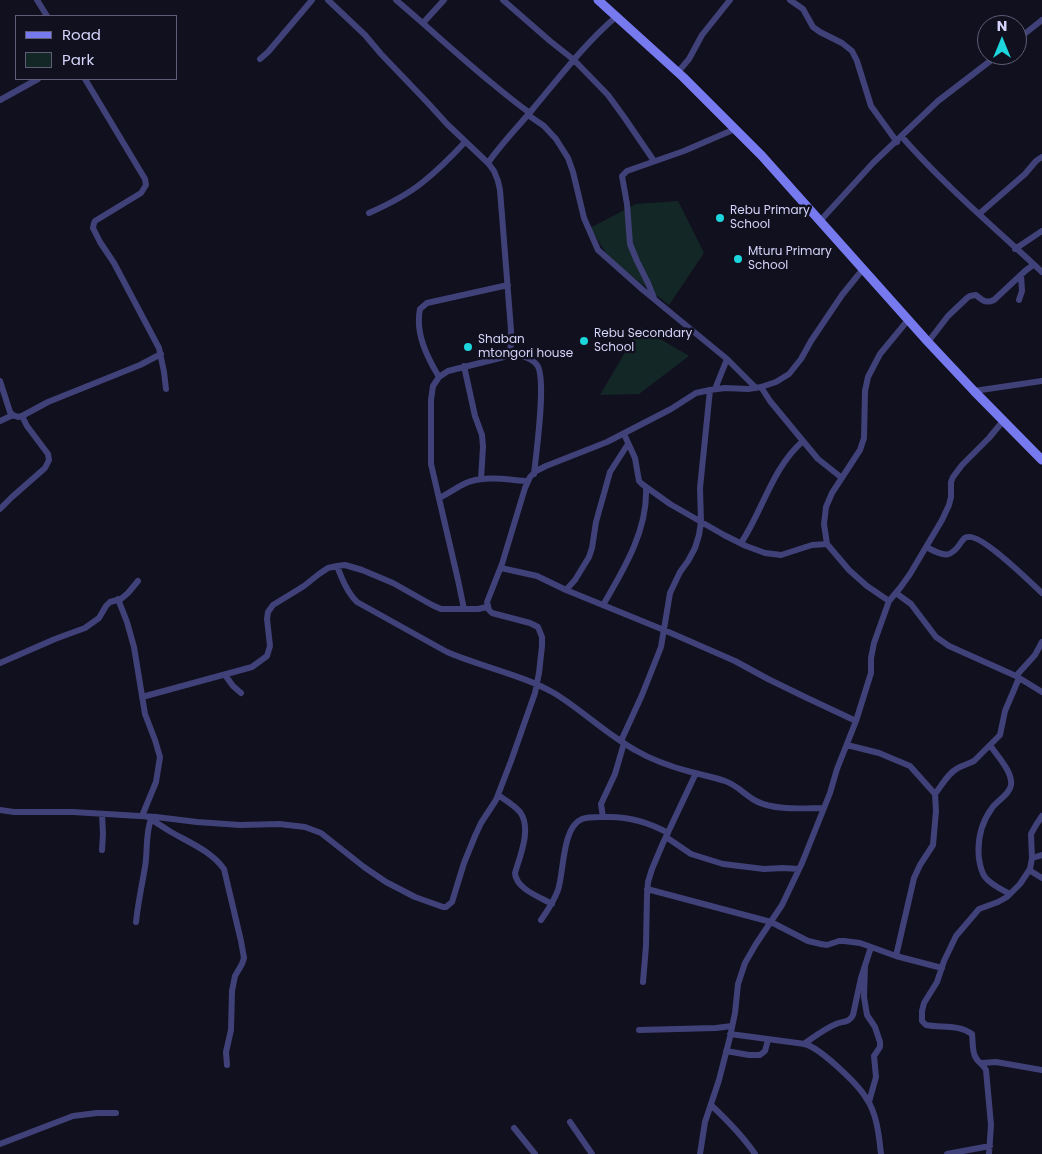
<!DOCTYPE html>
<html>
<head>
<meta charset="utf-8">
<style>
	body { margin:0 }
	#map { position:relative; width:1042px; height:1154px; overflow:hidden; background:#11101f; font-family:Poppins,sans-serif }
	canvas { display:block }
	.legend { position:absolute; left:15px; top:15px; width:162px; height:65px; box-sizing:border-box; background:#11101f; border:1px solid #5f5e76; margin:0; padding:6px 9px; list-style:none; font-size:15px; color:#d5d3f9 }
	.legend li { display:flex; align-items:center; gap:10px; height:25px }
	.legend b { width:25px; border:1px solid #5f5e76 }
	.north { position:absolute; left:977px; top:15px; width:50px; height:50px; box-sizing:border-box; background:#11101f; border:1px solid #5f5e76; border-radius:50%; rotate:0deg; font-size:14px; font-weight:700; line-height:20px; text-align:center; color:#d5d3f9 }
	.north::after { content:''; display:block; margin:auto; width:18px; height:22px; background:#1cd5dd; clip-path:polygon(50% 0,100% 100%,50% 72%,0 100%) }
</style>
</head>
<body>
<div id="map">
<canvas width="1042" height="1154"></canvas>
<ul class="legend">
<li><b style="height:6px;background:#767aee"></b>Road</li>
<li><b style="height:14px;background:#132826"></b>Park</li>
</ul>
<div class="north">N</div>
</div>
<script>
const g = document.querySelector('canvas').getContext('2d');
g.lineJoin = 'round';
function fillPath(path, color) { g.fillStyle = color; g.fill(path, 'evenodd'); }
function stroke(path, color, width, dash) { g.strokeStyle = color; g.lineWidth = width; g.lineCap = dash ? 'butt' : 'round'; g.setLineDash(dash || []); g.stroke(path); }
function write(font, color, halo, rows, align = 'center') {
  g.font = font + ' Poppins,sans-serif'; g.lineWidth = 5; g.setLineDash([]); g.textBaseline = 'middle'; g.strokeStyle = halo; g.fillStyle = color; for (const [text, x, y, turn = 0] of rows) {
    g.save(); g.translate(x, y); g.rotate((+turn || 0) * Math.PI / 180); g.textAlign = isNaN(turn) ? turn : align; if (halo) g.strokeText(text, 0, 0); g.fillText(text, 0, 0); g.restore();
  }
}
const green = new Path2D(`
	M678,201L704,253L669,305L610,259L590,228L636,204Z
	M640,327L689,356L639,394L600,395Z`);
const minor = new Path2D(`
	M37,0L47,16
	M328,0L365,35L381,54L427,102L447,124L488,163L494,171L498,181L500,190L511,330V345L509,353L504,357L448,371L439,377L433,386L431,400V464L458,580L464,609
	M396,0C429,28 460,57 493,84C505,94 517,104 530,113
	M503,0L550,41L574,60L608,95L624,117L654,161
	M790,0L803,9L813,27L820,32L842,43L852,51L857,61L871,106L897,142
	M423,23L444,0
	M1017,40L1042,20
	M260,59L268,52L312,0
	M678,72L689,59L702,35L730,0
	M85,79L145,179L146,185L141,193L95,221L94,223L93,228L100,242L114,263L159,348L164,372L166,389
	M0,100L38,79
	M528,115L544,126L556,139L568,158L573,172L584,218L598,250L643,290L727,359L756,388
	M902,137C945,186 995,228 1042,272
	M488,163C501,144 517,128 532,110C559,78 585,43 617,16
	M369,213C387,205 407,195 423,182C438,170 452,156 465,142
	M979,214L1025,174L1036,161L1042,157
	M820,221L873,163L938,101L998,55
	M1015,249L1042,231
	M654,298L648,283L637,261L630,244L627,204L622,176L627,171L684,151L735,129
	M1019,300L1022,291L1021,275
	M928,342L948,316L967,298L970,296L976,295C982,300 986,304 994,300L1025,271L1033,265
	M509,353C518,355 531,357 537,365C547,378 536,454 534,474
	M464,366L475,416L482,435L483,447L481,479
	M439,377C427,357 415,333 420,309L427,303L508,285
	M0,381L10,412L13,415L18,417L22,416L48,402L140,365L161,354
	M761,387L770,401L803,441L818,459L842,478
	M715,389L727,359
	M974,391L1042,381
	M0,421L13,415
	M624,434L635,458L639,481L642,484L670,504L724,535L746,546L765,553L781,555L812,545L827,544
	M439,498C448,494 457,487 466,483C485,475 508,480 528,481
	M0,509L12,497L45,468L49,460L48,454L27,426L22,416
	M741,543C763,510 772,468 803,441
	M926,547C944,556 950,560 962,541C964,539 964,537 968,537C982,534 1030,582 1042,593
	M337,566C342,579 347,592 357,602L447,652C482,667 520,674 554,693C582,710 606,734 635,750C652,760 672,767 691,772C702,775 714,777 725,781C737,785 745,795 756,801C775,811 804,808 824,808
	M501,568L537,576L566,590L664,630L735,661L768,679L805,697L856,721
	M566,590L575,580L589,557L592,548L596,522L610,472L628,444
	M896,593L911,604L936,637L949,646L1016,676L1042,692
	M118,599L127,622L134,647L145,714L155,740L160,757L156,782L142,816
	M889,601L867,586L849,570L827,544L824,524L826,507L832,493L860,450L864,438L865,391L868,377L880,354L908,320
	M603,605C624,569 648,530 646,487
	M0,663L55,639L85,628L99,618L106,606L110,602L121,599L128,593L138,581
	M225,675L233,686L241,693
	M1016,676L1035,655L1042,642
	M142,697L252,667L267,656L270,646L267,619L268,612L273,605L304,586L319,574L328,568L337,566L345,565L362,570L393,583L432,605L441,609H478L487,607
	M621,741L642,695L661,647L670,593L680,572L688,561L695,548L699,535L701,522L700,488L710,390
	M847,745L879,753L910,766L935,794L936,811L933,845L920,865L914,878L896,956
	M990,745C997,756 1013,772 1011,785C1010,794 997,801 992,808C981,823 977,840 979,859C980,865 981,872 985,877C991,885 1001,889 1010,894
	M935,794C942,785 948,773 958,768C963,765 968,764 974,761L1000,735L1005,711L1019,678
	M498,795C505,800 514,805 520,812C532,828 520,856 515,873C516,889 540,897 552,904
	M0,810L14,812H73L156,817L197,822L240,825L279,824L305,827L321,833L364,867L386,882L415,897L443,907H446L452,902L464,863L475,836L481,823L496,800L511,761L535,693L539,673L542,646V637L538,627L530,623L492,613L489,610L487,602L502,564L525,488L530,477L536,471L546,466L607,442L671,409L696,393L710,390L725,388L748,389L761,387L776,382L789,374L801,359L811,341L842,295L863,269
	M102,814L103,834L102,850
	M148,817C155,822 163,827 171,832C190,843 211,851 224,869L241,941L244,958L242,964L235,976L232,991L231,1030L226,1052L227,1065
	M603,817L601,804L615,774L624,743
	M666,837L691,854L723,864L764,869L783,868L799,869
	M1032,858L1042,855
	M1029,870L1042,878
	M647,889L771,922L808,941L821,944L827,945L839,941H844L860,943L896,956L942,968
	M541,920C548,910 554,901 558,890C564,872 562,827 582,819C590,816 601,817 609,817C630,817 650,823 668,833
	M136,922C138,903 142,885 145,867C148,850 145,836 151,819
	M865,966L864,997L867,1015L875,1027L880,1042V1047L874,1056L876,1077L869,1102
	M643,982L646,946L647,895L648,882L652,869L663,843L696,773
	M639,1030L716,1028L732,1026
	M730,1034L805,1044C820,1048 858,1084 866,1098C877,1113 879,1136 881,1154
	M804,1044C814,1037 824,1029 836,1024C843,1021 849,1023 853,1015L861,978L871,947
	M726,1051L749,1055H760L765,1051L768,1040
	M982,1063L996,1062L1042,1070
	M711,1105C727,1120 742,1135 755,1154
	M570,1122L592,1154
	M514,1128L535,1154
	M0,1144L73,1116L97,1113H116
	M700,1154L705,1122L719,1080L730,1037L735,1013L738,984L745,963L756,944L782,905L802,863L830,793L837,769L856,721L871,673V658L874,643L889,601L900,588L910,574L942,520L949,505L951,497V482L953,477L962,465L989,438L1003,421
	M947,1154L990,1146
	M989,1154L991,1125L986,1070C983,1064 977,1062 975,1056C972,1050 973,1041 972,1034C958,1024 941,1028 926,1025L922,1021V1011L924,1003L937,982L944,961L956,936L979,909L998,902L1007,897L1020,884L1030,869L1032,858L1031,834L1036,825L1042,816`);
const secondary = new Path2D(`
	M598,0L683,77L762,156L928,342L974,391L1042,460`);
const markers = [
	[720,218,5,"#1cd5dd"],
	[738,259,5,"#1cd5dd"],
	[584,341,5,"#1cd5dd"],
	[468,347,5,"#1cd5dd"]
];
const poiNames = [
	["Rebu Primary",730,211],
	["School",730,225],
	["Mturu Primary",748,252],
	["School",748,266],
	["Rebu Secondary",594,334],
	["School",594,348],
	["Shaban",478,340],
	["mtongori house",478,354]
];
fillPath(green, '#132826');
stroke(minor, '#404179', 6);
stroke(secondary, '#767aee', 9);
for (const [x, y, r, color] of markers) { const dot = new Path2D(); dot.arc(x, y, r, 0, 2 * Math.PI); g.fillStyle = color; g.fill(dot); stroke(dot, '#11101f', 2); }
write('12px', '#d5d3f9', '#11101f', poiNames, 'left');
</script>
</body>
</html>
